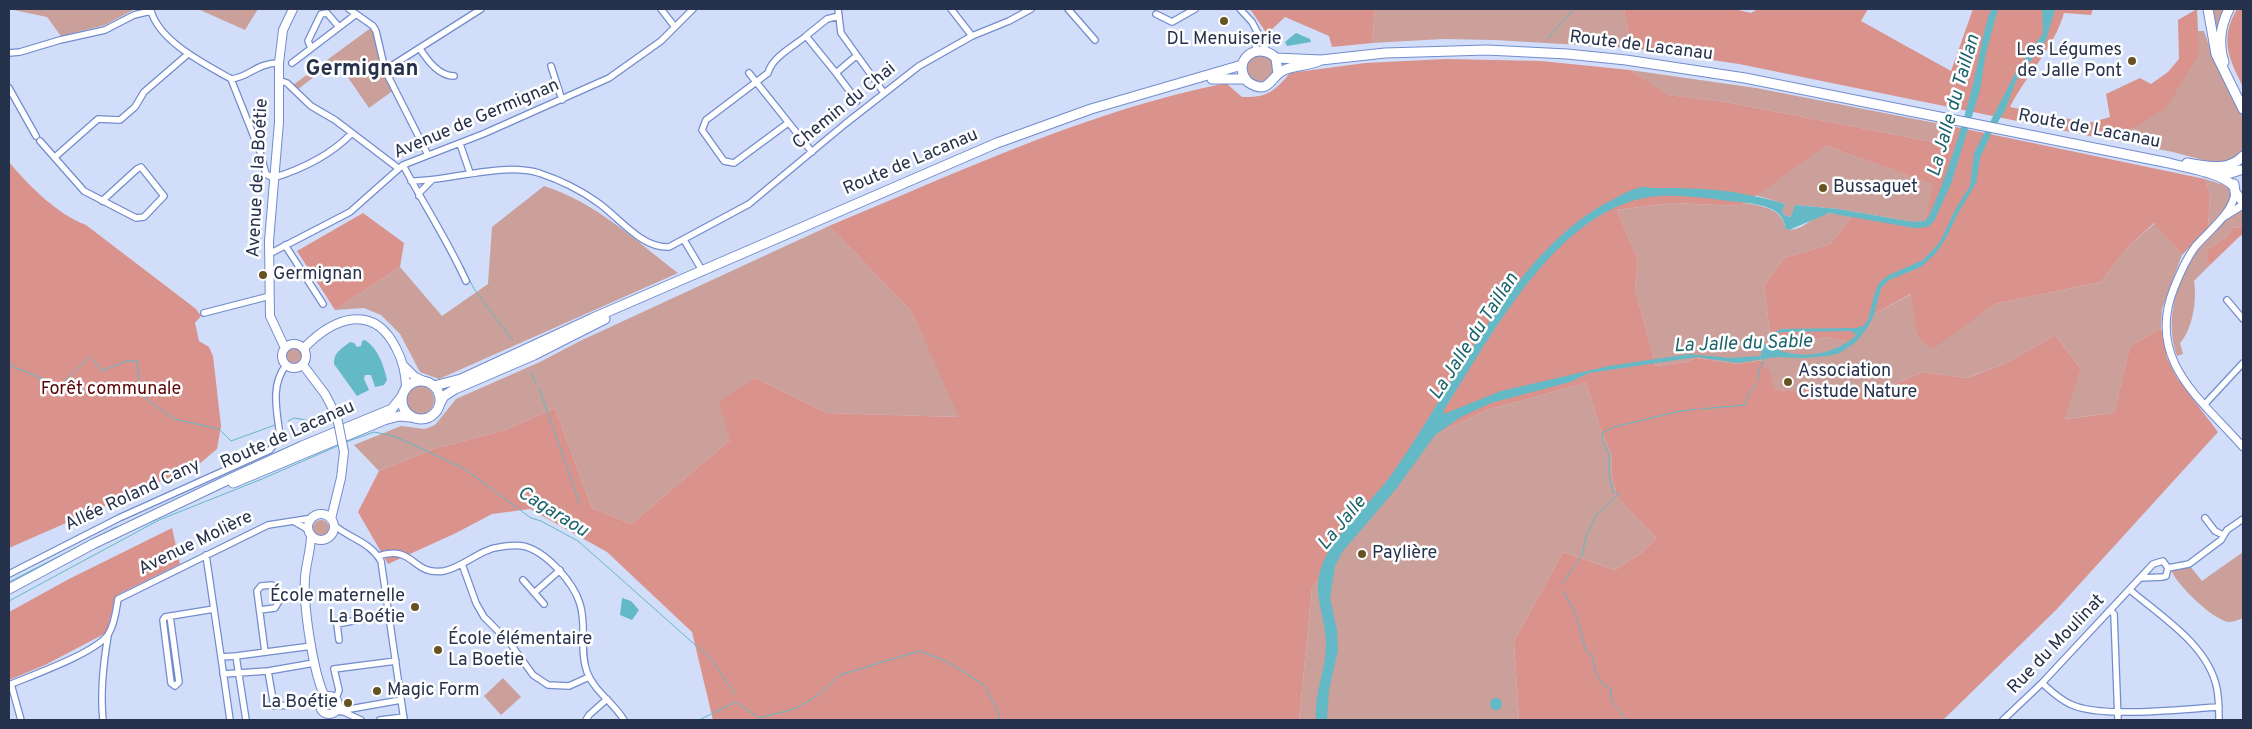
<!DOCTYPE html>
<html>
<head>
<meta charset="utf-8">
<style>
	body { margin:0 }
	#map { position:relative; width:2252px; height:729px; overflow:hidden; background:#d1ddf9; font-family:Overpass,sans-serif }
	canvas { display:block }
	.frame { position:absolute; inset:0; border:10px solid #26314c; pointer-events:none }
</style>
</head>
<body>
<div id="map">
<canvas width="2252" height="729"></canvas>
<div class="frame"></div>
</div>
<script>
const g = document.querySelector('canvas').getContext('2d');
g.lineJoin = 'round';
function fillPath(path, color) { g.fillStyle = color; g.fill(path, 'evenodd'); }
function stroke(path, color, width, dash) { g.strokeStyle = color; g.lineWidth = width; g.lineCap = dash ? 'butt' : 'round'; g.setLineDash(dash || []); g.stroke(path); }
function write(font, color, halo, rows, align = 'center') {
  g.font = font + ' Overpass,sans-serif'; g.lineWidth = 5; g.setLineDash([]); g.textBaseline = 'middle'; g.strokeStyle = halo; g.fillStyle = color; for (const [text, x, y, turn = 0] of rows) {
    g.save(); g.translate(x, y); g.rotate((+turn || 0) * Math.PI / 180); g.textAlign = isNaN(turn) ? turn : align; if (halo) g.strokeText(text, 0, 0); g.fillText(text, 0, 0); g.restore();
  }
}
const green = new Path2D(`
	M9,9H135L105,25L61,36L47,17Z
	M198,9H258L245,30Z
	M1375,9H1624L1631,48L1495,40L1443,39L1372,43Z
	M2211,9H2224L2218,25V51Z
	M372,27L394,90L369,108L336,60L297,90L293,85Z
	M2197,31H2204L2213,57L2243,118V150L2235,160L2218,164L2173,152L2100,138L2134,128L2199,54Z
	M1246 69a14 14 0 1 1 28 0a14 14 0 1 1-28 0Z
	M1630,70L1756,88L1956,127L1949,145L1726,102L1667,95Z
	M1826,146L1934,184L1925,221L1913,222L1838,209L1795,205L1792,217L1784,215L1782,211L1785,204L1755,195Z
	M2205,179L2224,185L2231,191V201L2208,228L2210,195Z
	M544,186C595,202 636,241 678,273L439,379L420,372L400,334L381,315L364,308L335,310L400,267L442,316L488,284L492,227Z
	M1671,203L1741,206L1746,203C1761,206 1784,209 1785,228C1799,235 1811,217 1824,214C1833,212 1843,215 1852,217L1830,244L1784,258L1764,285L1771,342L1802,343L1825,337L1856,341L1868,327L1874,314L1912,294L1917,337L1933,348L1995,304L2101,282L2128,247L2155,223L2182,255L2162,309L2161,328L2130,346L2114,413L2063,419L2081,369L2055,335L2006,363L1966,378L1923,372L1897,383L1862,389L1843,388L1786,391L1773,389L1770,369H1764L1763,360L1738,364L1696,358L1686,362L1656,366L1635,289L1638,260L1617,210Z
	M2243,208V225L2238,228L2233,227L2226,237L2207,250V261L2210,265L2194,281C2197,299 2193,329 2180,343L2183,354L2177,356C2158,299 2195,238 2243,208Z
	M829,226L911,311L960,417L827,413L756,378L730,440L631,524L592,508L555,408L505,430L433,449L379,471L354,445L401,426L425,429L435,425L456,399L540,362L580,341Z
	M286 355a8 8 0 1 1 16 0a8 8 0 1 1-16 0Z
	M1586,383L1602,433L1612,455L1611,475L1616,490L1615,495L1656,538L1641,553L1615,570L1563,552L1514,641L1519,720H1299L1312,588L1428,438L1487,410Z
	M406 400a14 14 0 1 1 28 0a14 14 0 1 1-28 0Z
	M313 528a8 8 0 1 1 16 0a8 8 0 1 1-16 0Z
	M2243,552V618C2239,620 2233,622 2228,622C2211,618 2178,586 2171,570L2190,566L2202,581Z
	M503,678L521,697L501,715L484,696Z`);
const forest = new Path2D(`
	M1250,9H1375L1372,43L1332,47L1329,36L1285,17L1267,34Z
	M1624,9H1734L1751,13L1758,9H1868L1861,21L1951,71L1973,9H2093L2091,15L2064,13C2054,48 2026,75 2010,107L2089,123L2110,117L2106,94L2140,78L2151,84L2168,72L2179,59L2178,20L2197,9L2199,54L2166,108L2134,128L2100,138L1739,64L1631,48Z
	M2237,9H2243V87C2229,58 2219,40 2237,9Z
	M1446,59L1541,61L1630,70L1668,95L1726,102L1949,145L1956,127L2205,179L2210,195L2208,228L2182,255L2154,223L2128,247L2101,282L1995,304L1933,349L1917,337L1911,294L1874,314L1868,327L1856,342L1825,337L1802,343L1771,342L1764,285L1784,258L1830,244L1855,213L1913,222L1925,221L1933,184L1826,146L1741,206L1671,203L1617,210L1638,260L1635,289L1656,366L1686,362L1696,358L1738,364L1764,360V369H1770L1774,389L1786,391L1822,387L1862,389L1897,383L1923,372L1967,378L2006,363L2055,335L2081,369L2064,419L2114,413L2130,346L2161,328L2167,358L2177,378L2218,432L2056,610L1943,720H1519L1514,641L1563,552L1615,570L1641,553L1656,538L1615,495L1616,490L1611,475L1612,455L1602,433L1586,383L1487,410L1428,438L1312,588L1299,720H713L692,632L607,552L530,509L492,514L456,533L388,564L358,512L379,471L433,449L505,430L555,408L592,508L631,524L730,440L719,401L756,378L827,413L959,417L911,311L829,226C959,172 1087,111 1226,83L1242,97C1267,98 1275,91 1290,73L1365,63Z
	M9,162C29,186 57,214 86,225L196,309L201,316L195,323L199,341L209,347L213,356L221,426L217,449L198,465L9,548Z
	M363,213L404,243L400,267L335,310L297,251Z
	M2243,225V237L2241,235L2210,265L2207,261V250L2226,237L2233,227L2238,228Z
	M172,528L180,564L117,595L106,633L45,665L9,680V612L69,579Z`);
const water = new Path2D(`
	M1991,9H1998L1986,53L1980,90L1951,184L1934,221L1928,227L1914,228L1829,213L1789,230L1785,228C1785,207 1756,204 1740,202C1711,199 1678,193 1649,197C1555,212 1491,337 1444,410V414L1501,391L1609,366L1689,354L1729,358L1761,356L1762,345L1771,342L1774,333L1781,329L1856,328L1863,326L1868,320L1875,292L1880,282L1889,275L1923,260L1940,242L1954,212L1970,186L1974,153L2017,70L2043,33L2042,9H2055L2046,40L2016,81L2005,110L1991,134L1980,158L1976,183L1957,215L1945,240L1935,254L1921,267L1889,280L1881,288L1874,315L1868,327L1856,342L1840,353L1827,356L1803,358L1776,357L1738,363L1697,357L1589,373L1570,382L1491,403L1461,417L1435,435L1396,489L1343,551L1335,566L1330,598L1337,630L1338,650L1329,690L1327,720H1316C1314,694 1326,670 1326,644C1326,619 1312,593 1321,568C1333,533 1367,507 1389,478C1453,391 1513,249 1612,200C1621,195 1631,189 1642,187C1646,186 1649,188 1653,188C1705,188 1734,189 1785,204L1782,211L1784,215L1791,217L1795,205L1838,209L1913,222L1925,221L1929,216C1947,176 1960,134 1971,92C1979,64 1981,36 1991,9ZM1851,331L1856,335C1836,355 1798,361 1773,347L1774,336L1781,332Z
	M1296,33L1310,39L1311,42L1287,46L1285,42Z
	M365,340C378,348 384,366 387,380L384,385L375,387L371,375H365L364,379L369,390L357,396L334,364C333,353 342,348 350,342L354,343L357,347L361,346L362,341Z
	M622,598L631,601L639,610L632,620L620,615Z
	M1490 704a6 6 0 1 1 12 0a6 6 0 1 1-12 0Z`);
const stream = new Path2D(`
	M1547,39L1574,9
	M463,266L474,289L513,341
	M93,359L102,371L126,361H137L141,395L174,419L219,429L231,441L275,425
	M9,362L14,367L60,386L90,356
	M531,372L536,383
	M1758,380L1760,367L1764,359
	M539,388L580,504
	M1701,409L1745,405L1748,395L1757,383
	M288,421L294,418L318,422
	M346,442L374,432L394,436L463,468L531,518L541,521L578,541L603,563L711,659L735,694
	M9,582L116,527
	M1563,583L1583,553L1585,539L1597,514L1619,494L1613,492L1609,475V455L1603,442L1602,433L1614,427L1676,412L1697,409
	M1563,591L1575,612L1586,651L1592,656C1595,670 1596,682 1611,689V700L1626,720
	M9,601L159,520L262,479L340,445
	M699,720L736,702L759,718L794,709L817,696L840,675L919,651L946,661L984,685L998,712L1000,720`);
const minor = new Path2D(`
	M349,9L373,26L376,31L385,70L428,155
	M661,9L675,27
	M838,9L841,33L884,93
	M951,9L972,36
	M1068,9L1095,40
	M1240,9L1252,22L1267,51
	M1156,14L1172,22L1195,9
	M806,36L827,19L839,16
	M311,48L308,41L321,14L327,13L339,27
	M420,49C428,61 439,76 454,76
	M1255,51L1258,33
	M9,53L20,52L60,40L105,30L134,15L151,11C160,42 205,64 231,79C250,77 256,63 279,63
	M856,56L836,73L857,101
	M292,63L355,15
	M551,66L562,100
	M385,70L481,9
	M749,73L812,152
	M231,79L260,152L266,174L273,178C302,169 331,155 352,133
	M278,80L287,83L311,106L335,120L398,168
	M9,88L36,136
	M788,123L734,163L724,161L702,130L706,120L768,73C772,57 794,46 806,36L836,73
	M40,141L84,191L136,218L144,217L164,196L141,167L137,169L102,201
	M460,144L470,173
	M55,157L98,119L120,120L135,107L144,92L188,54
	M403,165C424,205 448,241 466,281
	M411,181C451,181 501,162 539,173C560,180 579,189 597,202C619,217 640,248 669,247L749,204L845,124L919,66L972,36L1009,21L1031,9
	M419,196L420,192L431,181
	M684,240L703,272
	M285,245L323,304
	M269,254L350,212L403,165L483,134L609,78L661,41L693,9
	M2227,300L2243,319
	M204,313L270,296
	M2204,405L2243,363
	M2205,518L2215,531L2223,535
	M295,522L309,530
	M334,525C350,539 369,541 381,561L404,720
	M206,555L221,657
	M378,556C415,544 411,576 444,571C464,567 480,549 500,547C507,546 517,545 523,546C546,551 574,583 580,604C587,626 579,650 587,672C594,691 614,703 624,720
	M462,564L476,603L484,617L510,643L533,675L548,685L569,686L589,677
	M2168,568L2189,564L2221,540L2227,530L2243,519
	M9,574L119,518L270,450L280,436C277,411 270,386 286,365
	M523,580L544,604
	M2130,590C2162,617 2209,646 2217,689C2219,699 2219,710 2219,720
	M534,593L560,570
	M260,610L275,608L279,601L277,589L272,585L261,586L257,591L265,652
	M2111,611L2114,614L2118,720
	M170,616L179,682L175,686L171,683L163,620L165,617L214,609
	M339,640L337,624L389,614
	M236,656L312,646
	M268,671L274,706L292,705
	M223,674L268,671L314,663
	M2042,683C2051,691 2059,699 2070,704C2100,719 2182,709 2219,707
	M11,684L21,720
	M9,685C30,676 99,652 109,633C115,623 116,611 118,599L268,525L313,518
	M336,699L339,690L334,669L396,661
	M338,707L350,709L401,700
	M336,711L344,712L361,720
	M103,720C100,691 103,665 108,636
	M230,720L221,657L236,656L246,720
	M380,720L404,717
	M586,720L589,715L607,699
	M2003,720L2042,683L2153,564L2163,561L2168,568L2166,576L2163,577L2140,578`);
const tertiary = new Path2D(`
	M2235,192C2233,214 2208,231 2195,247C2186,259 2180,273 2174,288C2145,360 2201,399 2243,447
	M2225,216L2243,205`);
const secondary = new Path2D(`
	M282 356a12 12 0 1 1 24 0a12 12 0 1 1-24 0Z
	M285,348L270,316L269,241L279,122V63L283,30L293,9
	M304,348C333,318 373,302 396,348C403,361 406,374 406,389
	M303,365L325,394L337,417
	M404,366L415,377L424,381
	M308 527a13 13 0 1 1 26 0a13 13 0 1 1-26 0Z
	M331,519L341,478L344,452
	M311,535C311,550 306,563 305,578C303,605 313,673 325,697
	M320 705a9 9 0 1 1 18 0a9 9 0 1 1-18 0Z`);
const primary = new Path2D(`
	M2208,9L2216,54L2243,109
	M1276,58L1321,60L1385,53L1487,50L1567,54L1626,60L1745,78L2169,163C2186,168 2224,173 2234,187
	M2224,62C2218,44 2221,25 2229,9
	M1278,74L1276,58C1257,39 1230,62 1248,82C1270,96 1269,77 1284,70C1295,65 1307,66 1319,61
	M1212,79H1244
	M2187,163C2207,166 2228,172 2243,156
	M2214,170L2231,173L2240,170
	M2234,184L2235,192L2243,202
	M402 400a19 19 0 1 1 38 0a19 19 0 1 1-38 0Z
	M434,386L461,379L593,318L997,143L1091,109L1242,65
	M440,403L444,396L455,389L534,355L605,319
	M233,483L384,420L399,416L411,417
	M9,589L93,544L236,476L302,446L392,409L402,396`);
const secondaryBridge = new Path2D(`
	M337,417L344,452`);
const markers = [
	[1224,21,5,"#675322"],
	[2132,61,5,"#675322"],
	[1823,188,5,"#675322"],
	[263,275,5,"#675322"],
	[1788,382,5,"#675322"],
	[1362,554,5,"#675322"],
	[415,607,5,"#675322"],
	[438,650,5,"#675322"],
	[377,691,5,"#675322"],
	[348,703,5,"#675322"]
];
const poiNames = [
	["DL Menuiserie",1224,40,"center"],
	["Les Légumes",2122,51,"right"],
	["de Jalle Pont",2122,72,"right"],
	["Bussaguet",1833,188],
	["Germignan",273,275],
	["Association",1798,372],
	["Cistude Nature",1798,393],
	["Paylière",1372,554],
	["École maternelle",405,597,"right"],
	["La Boétie",405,618,"right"],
	["École élémentaire",448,640],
	["La Boetie",448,661],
	["Magic Form",387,691],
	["La Boétie",338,703,"right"]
];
const streetNames = [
	["Route de Lacanau",1641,47,7],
	["Chemin du Chai",845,107,-39],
	["Avenue de Germignan",477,120,-23],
	["Route de Lacanau",2089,130,11],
	["Route de Lacanau",911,163,-23],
	["Avenue de la Boétie",259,178,-87],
	["Route de Lacanau",288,436,-24],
	["Allée Roland Cany",133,496,-25],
	["Avenue Molière",196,544,-26],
	["Rue du Moulinat",2057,645,-46]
];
const parkNames = [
	["Forêt communale",111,390]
];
const waterNames = [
	["La Jalle du Taillan",1955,106,-74],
	["La Jalle du Taillan",1475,337,-57],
	["La Jalle du Sable",1743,345,-2],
	["Cagaraou",552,513,32],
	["La Jalle",1343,524,-50]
];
const districtNames = [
	["Germignan",362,71]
];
fillPath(green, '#cb9f9a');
fillPath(forest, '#d9938c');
fillPath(water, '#63b9c5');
stroke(stream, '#63b9c5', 1);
stroke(minor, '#728ccd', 8);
stroke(tertiary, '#728ccd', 9);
stroke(secondary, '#728ccd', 10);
stroke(primary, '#728ccd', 11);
stroke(minor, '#fff', 5.5);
stroke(tertiary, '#fff', 7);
stroke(secondary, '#fff', 8);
stroke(primary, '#fff', 9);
stroke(secondaryBridge, '#728ccd', 10, []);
stroke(secondaryBridge, '#fff', 8);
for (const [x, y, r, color] of markers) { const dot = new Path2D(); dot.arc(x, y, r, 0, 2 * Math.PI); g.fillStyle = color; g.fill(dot); stroke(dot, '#fefefe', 2); }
write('18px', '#26314c', '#fefefe', poiNames, 'left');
write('18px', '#26314c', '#fefefe', streetNames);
write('18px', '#5b0609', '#fefefe', parkNames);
write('italic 19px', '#1b636b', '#fefefe', waterNames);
write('bold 22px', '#26314c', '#fefefe', districtNames);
</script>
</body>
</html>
